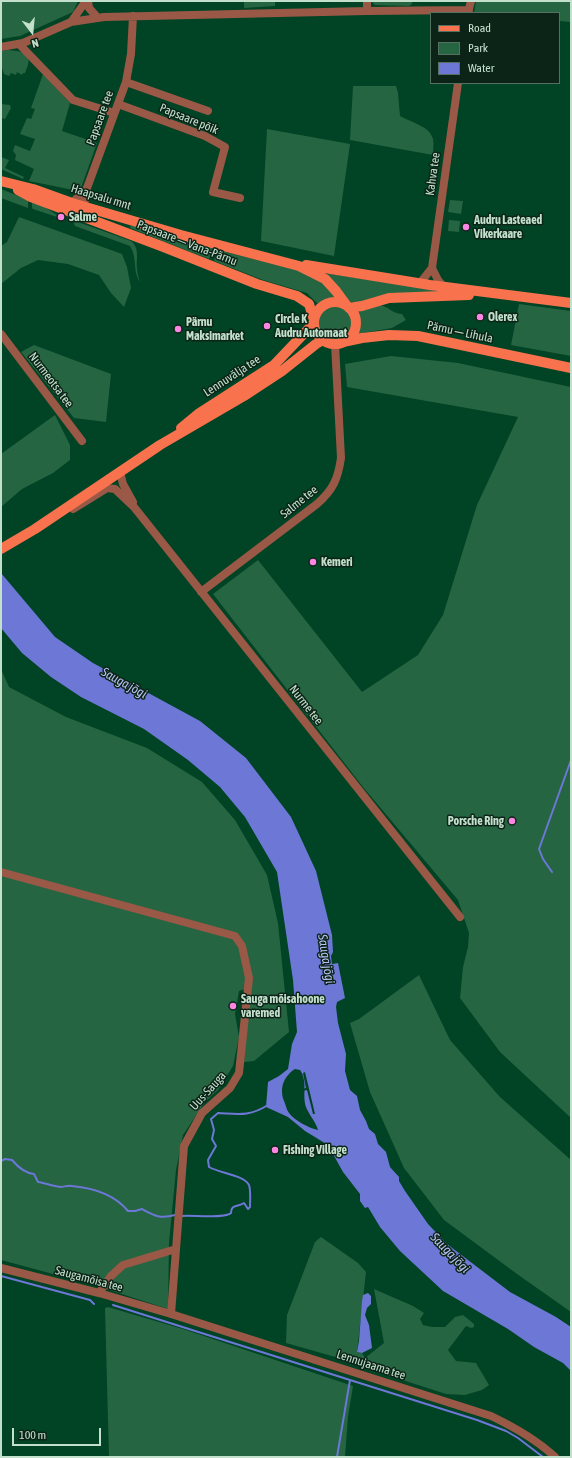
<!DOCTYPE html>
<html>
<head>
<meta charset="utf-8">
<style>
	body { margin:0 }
	#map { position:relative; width:572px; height:1458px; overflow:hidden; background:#004325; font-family:"Asap Condensed",sans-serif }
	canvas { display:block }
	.frame { position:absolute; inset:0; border:2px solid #c3e0cd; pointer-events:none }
	.legend { position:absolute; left:430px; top:12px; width:130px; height:72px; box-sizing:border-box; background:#0c2417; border:1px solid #556f60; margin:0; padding:5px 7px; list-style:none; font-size:12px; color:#c3e0cd }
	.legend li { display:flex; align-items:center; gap:8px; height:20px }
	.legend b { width:20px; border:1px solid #556f60 }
	.north { position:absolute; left:12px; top:12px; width:40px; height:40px; -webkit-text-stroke:3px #0c2417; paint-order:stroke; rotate:164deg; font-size:11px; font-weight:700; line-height:16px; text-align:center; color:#c3e0cd }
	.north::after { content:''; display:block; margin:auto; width:14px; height:18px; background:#c3e0cd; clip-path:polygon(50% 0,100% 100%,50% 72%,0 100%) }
	.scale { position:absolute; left:12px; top:1428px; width:89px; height:18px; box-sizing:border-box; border:2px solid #c3e0cd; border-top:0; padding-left:5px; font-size:12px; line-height:14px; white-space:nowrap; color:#c3e0cd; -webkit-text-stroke:3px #0c2417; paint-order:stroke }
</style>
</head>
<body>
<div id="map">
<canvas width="572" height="1458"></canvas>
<div class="frame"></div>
<ul class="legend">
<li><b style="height:5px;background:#f8724d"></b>Road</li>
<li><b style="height:11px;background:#256542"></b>Park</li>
<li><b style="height:11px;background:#6d77d6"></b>Water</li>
</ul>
<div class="north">N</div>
<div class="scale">100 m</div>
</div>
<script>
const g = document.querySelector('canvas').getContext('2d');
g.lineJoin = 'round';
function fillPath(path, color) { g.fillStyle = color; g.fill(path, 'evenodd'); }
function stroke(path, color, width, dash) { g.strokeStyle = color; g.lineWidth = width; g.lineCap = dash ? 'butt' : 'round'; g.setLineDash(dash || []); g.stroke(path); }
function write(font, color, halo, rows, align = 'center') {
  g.font = font + ' "Asap Condensed",sans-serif'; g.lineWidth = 3; g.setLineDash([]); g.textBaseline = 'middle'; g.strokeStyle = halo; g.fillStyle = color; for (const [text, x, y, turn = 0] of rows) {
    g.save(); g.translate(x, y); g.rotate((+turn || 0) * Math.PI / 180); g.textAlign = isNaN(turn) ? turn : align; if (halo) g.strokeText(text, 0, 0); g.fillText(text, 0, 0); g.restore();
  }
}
const green = new Path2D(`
	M1,1H78L73,12L20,36L1,39Z
	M244,1H275V6L244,8Z
	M371,1H412V4L409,6L375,5Z
	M476,1H571V22L559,21V13H474Z
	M9,50C28,52 33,55 25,73H23L22,75L17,72L16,75L11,73L9,76L4,74L1,65V51Z
	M43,74L70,103L62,131L97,143L81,188L78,191L29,181L34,169L15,160L16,155L13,151L15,145L30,151L35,139L20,134L27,118L31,119L35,109L31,108Z
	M353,86H396L398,93L400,116C410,122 430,126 433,139C434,144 433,150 433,155L350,140Z
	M1,104L10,105L11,108L5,119L1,118Z
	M267,129L350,144L334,256L261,241Z
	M1,157L9,160L5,168L24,177L23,179L1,169Z
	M1,189L28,200V208L1,198Z
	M450,200L463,201L461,214L448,212Z
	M32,202L40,204L57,215V217L33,209L32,208Z
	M19,217L122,254L127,267L131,288L124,307L111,293L99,275L68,264L38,260L21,268L1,284V246L7,242Z
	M449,220L460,221L459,232L448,231Z
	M75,221L131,241C140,248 136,259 137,269C137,274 139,278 140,282C132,271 138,258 130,246L75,226L74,224Z
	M131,225L212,248L209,259L130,228Z
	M217,250L298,270L320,280L339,299H331L318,304L307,293L263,280L214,261Z
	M323,273L445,291L355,303L350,302L339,288Z
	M519,304L571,311V356L511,345Z
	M376,305C389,305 390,313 402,314L406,320L392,328L357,334L359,328L356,313Z
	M318 323a17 17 0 1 1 34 0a17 17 0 1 1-34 0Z
	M34,345L111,374L106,422L74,418L21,352Z
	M391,356L458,363L571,387V1118L500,1052L460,998L463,967L468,947L469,933L458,900L363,787L213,594L258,560L362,692L418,655L443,615L477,505L518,417L347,387L345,364Z
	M55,415L70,445V460L53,473L22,489L1,507V454Z
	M1,669L9,687L66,717L147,748L202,782L235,820L267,875L278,923L289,1032L254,1061L244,1062L250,987L239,991L235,1014L239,1037L233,1066L218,1090L205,1102L183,1135L176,1170L169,1243L168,1309L94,1285L1,1260Z
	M419,975L450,1040L500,1097L571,1160V1312L517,1274L444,1220L404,1168L370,1092L350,1023L359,1019Z
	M321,1237L358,1263L366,1272L357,1352L362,1353L365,1358L384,1343L374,1289L413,1306L424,1313L420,1319L423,1325L432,1327H445L455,1317L463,1315L474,1324V1327L471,1328L466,1326L448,1350L456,1361L476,1363L489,1385L482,1390L465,1395L446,1394L362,1367L346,1360L286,1343L287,1315L315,1242Z
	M108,1307L186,1330L353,1386L348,1417L345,1457H109L105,1308Z`);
const water = new Path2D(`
	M1,573L55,637L93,663L200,721L246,758L291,817L316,871L332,935L333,952L331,956L332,964L338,963L345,998L337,1002L336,1007L338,1023L346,1054L345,1071L350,1090L357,1096L360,1110L366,1121L369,1129L375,1134L378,1144L386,1152L390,1167L399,1177V1181L405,1191L428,1224L447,1244L510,1292L556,1317L571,1327V1371L563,1363L534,1347L508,1329L443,1291L400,1251L380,1227L368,1207L365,1208L360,1201V1194L343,1172L328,1145L305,1131L288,1117L266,1107L268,1082L279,1076L288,1069L292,1044L297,1032L293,980L277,872L245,817L220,787L188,760L144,729L81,697L51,677L22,653L1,628ZM295,1069L300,1070C308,1081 302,1095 306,1107C309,1115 316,1122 318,1130C309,1128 295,1121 289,1113C286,1109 286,1105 284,1101C279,1088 284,1076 295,1069Z
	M368,1293L371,1296V1304L367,1308L365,1315L369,1325L372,1348L362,1353L357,1352L359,1341L362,1301L363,1295Z`);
const pier = new Path2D(`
	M305,1072L315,1114H313L307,1090L303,1091V1089L306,1088L303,1073Z`);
const stream = new Path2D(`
	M552,872L543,859L539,849L571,760
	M1,1161L5,1159L12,1160C17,1166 25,1173 34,1174L38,1182C45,1183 52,1186 60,1187C64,1187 68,1185 72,1186C94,1188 114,1194 128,1211H135L142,1209C155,1216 160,1219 175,1215
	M182,1216C192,1215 225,1219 231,1213C231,1204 238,1207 244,1203L248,1209L250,1207C250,1201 251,1191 249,1185C244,1175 219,1173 209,1167L208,1160L216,1146L212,1139L214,1130L211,1119L218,1113C238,1114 249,1117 268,1105
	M1,1276L90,1300L94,1304
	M113,1305L350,1380L337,1457
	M350,1380L477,1420L506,1431L518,1438L543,1457`);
const minor = new Path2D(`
	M88,1L89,8L97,17
	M367,11V1
	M468,13L471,1
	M71,22L86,1
	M19,44L73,100L114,113
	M1,47L23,43L71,22L104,17L367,11L469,10
	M126,82L208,111
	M118,104L205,136L225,147L213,192L240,198
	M72,203L87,188
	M78,208C86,203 87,197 87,188L126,82L131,54L133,16
	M432,268L438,280L443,286
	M420,283L432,268L458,83
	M1,334L82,441
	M120,472L123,484L133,502
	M73,509L107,488L115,489L134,507L460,917
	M201,592L317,504C333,490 338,479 341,458L335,344
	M1,872L235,936L242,946L249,978L239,1073L230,1088L202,1113L184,1146L171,1314
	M1,1268L99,1293L171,1314L491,1416C514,1427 536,1439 555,1457
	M99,1293L111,1276L123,1265L176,1249`);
const major = new Path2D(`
	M1,181L33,189L72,203L181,235L299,266L325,279L336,291L347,306
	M18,190L31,197L161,246L257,284L297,296L309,304L314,320
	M306,265L430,285L571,303
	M314 323a21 21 0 1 1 42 0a21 21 0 1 1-42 0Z
	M349,308L362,306L389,298L469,295
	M343,342L362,338L389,335L418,336L571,368
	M181,428L198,414L274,365L314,323
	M1,549L35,529L160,445L244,396L282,371L316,344L323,340`);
const markers = [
	[61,217,4,"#fd86e2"],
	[466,227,4,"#fd86e2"],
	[480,317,4,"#fd86e2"],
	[267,326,4,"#fd86e2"],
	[178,329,4,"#fd86e2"],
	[313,562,4,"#fd86e2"],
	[512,821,4,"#fd86e2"],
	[233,1006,4,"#fd86e2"],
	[275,1150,4,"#fd86e2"]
];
const streetNames = [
	["Papsaare tee",100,118,-70],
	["Papsaare põik",189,119,22],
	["Kahva tee",433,174,-82],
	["Haapsalu mnt",101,197,17],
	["Papsaare — Vana-Pärnu",187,243,21],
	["Pärnu — Lihula",460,332,12],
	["Lennuvälja tee",232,376,-33],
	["Nurmeotsa tee",51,380,53],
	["Salme tee",299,502,-39],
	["Nurme tee",306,705,52],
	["Uus-Sauga",208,1091,-48],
	["Saugamõisa tee",89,1279,15],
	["Lennujaama tee",371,1365,18]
];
const poiNames = [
	["Salme",69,217],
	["Audru Lasteaed",474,220],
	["Vikerkaare",474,234],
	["Olerex",488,317],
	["Circle K",275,319],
	["Audru Automaat",275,333],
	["Pärnu",186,322],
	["Maksimarket",186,336],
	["Kemeri",321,562],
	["Porsche Ring",504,821,"right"],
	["Sauga mõisahoone",241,999],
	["varemed",241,1013],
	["Fishing Village",283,1150]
];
const waterNames = [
	["Sauga jõgi",124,683,29],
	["Sauga jõgi",326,959,81],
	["Sauga jõgi",450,1253,46]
];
fillPath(green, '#256542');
fillPath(water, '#6d77d6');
fillPath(pier, '#004325');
stroke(stream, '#6d77d6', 2);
stroke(minor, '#9a5846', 8);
stroke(major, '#f8724d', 10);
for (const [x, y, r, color] of markers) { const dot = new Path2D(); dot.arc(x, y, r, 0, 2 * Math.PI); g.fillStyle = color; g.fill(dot); stroke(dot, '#0c2417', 1.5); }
write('12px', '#c3e0cd', '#0c2417', streetNames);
write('bold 12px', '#c3e0cd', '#0c2417', poiNames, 'left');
write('italic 13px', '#b7c0f1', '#0c2417', waterNames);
</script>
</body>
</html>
